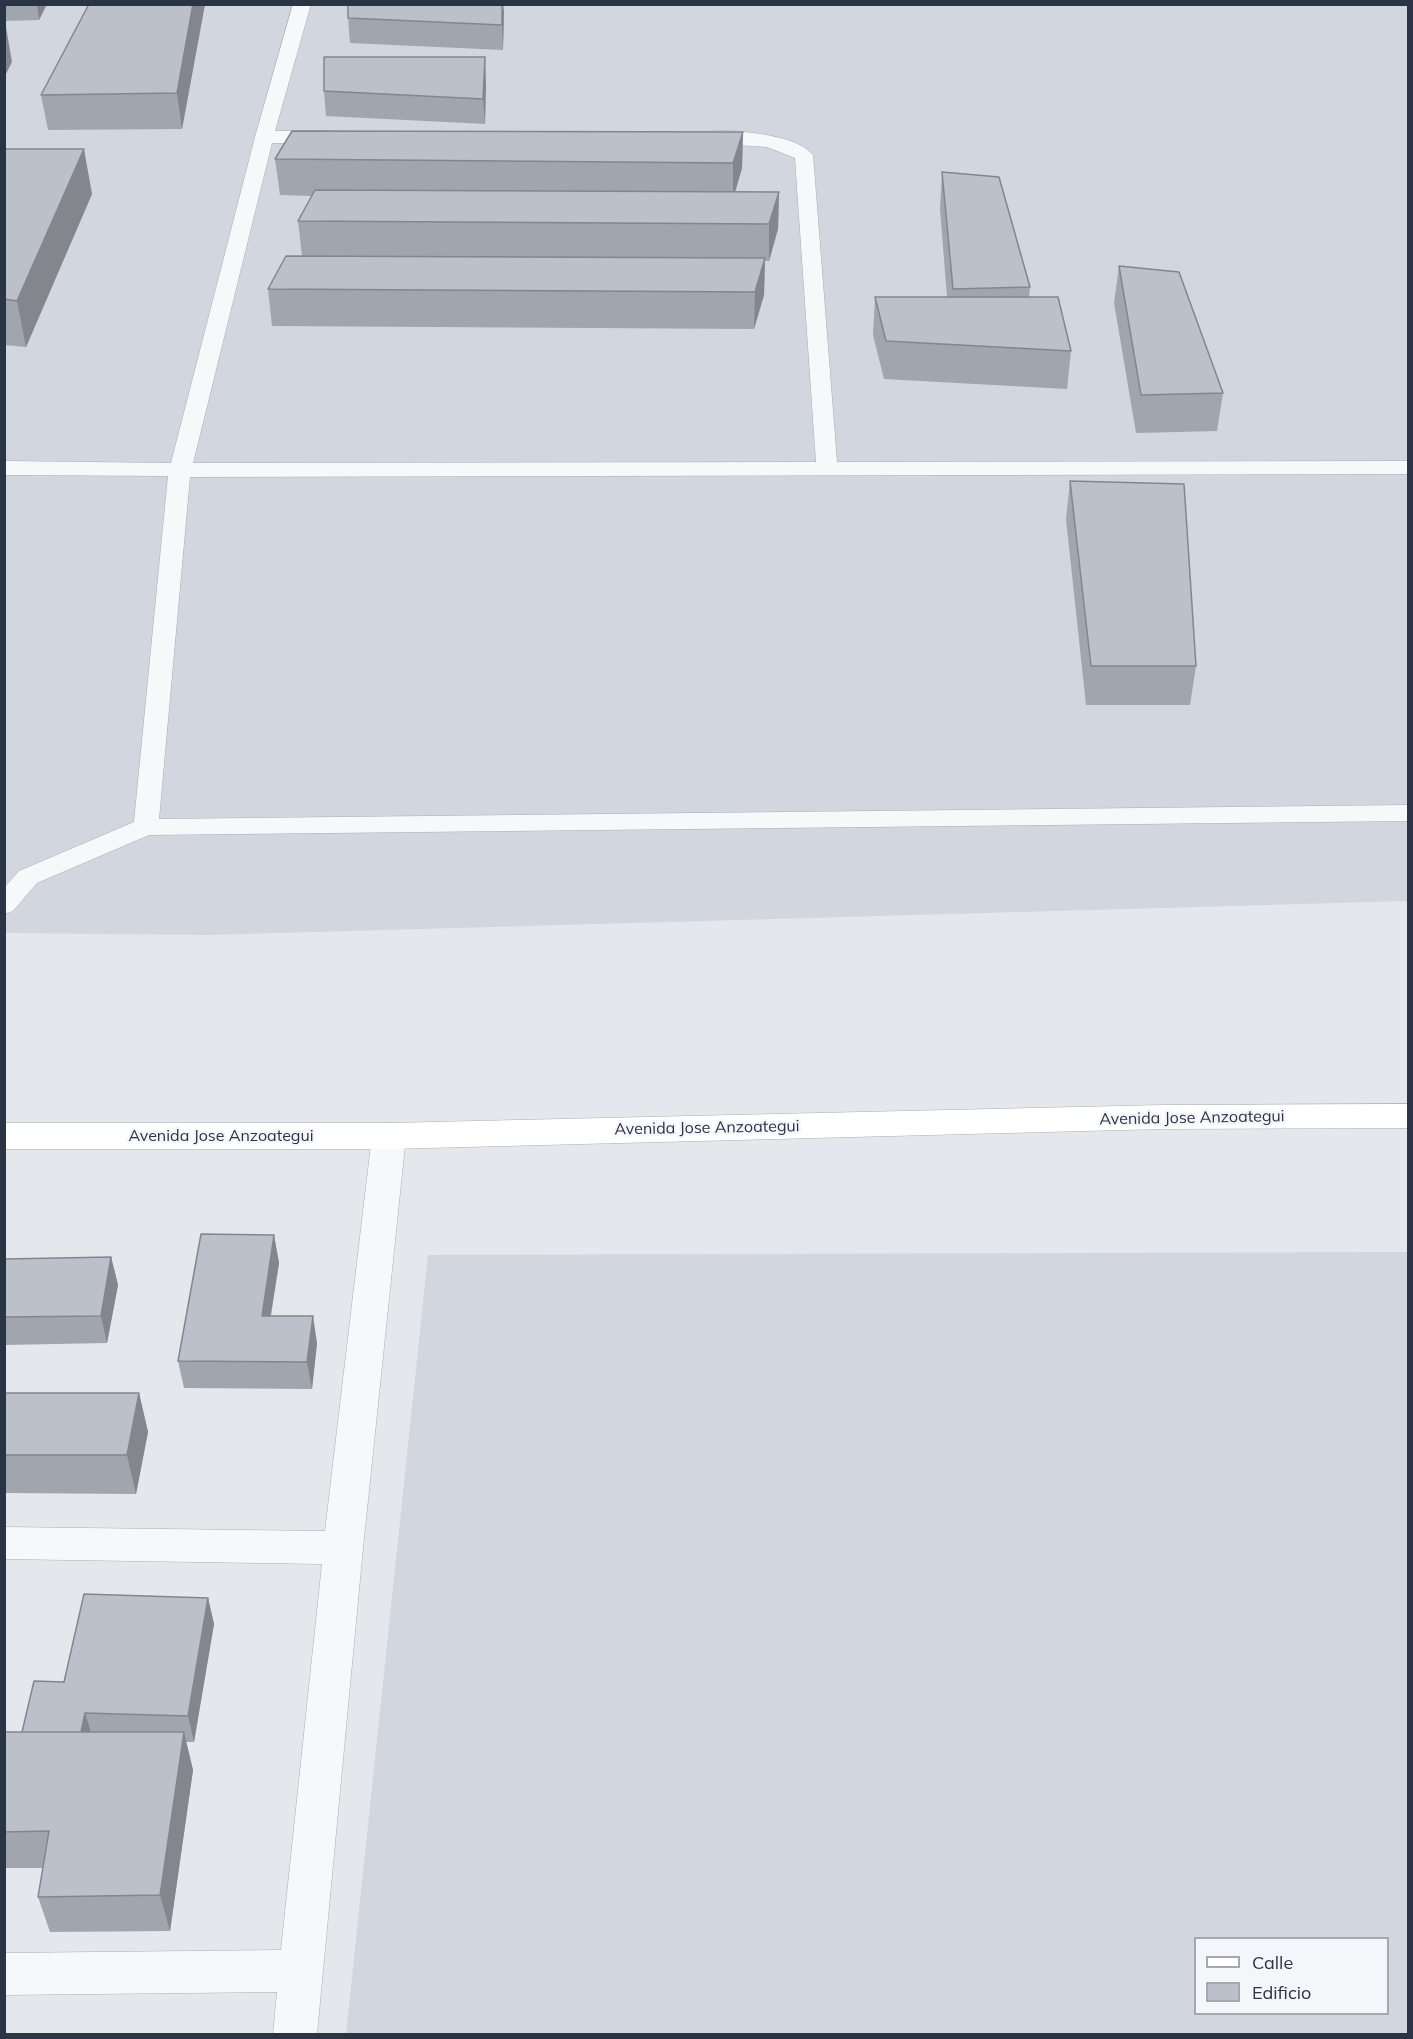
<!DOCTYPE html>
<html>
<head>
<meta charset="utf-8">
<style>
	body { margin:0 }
	#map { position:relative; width:1413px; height:2039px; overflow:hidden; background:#e4e7ec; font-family:Mulish,sans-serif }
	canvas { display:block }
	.frame { position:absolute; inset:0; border:6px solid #2b3445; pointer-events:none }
	.legend { position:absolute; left:1194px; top:1937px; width:195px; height:78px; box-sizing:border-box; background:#f4f6f9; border:2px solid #a4a8b1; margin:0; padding:8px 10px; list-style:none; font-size:18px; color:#2b3445 }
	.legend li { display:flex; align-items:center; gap:12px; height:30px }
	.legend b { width:30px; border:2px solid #a4a8b1 }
</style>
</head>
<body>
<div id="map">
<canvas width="1413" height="2039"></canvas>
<div class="frame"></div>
<ul class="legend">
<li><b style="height:8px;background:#fff"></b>Calle</li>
<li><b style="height:16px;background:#bbc0ca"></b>Edificio</li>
</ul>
</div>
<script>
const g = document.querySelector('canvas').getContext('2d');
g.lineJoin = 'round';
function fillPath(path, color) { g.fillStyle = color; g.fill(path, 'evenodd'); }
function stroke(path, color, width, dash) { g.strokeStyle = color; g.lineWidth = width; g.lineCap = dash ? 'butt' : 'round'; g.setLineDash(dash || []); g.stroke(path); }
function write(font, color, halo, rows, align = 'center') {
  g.font = font + ' Mulish,sans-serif'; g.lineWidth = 5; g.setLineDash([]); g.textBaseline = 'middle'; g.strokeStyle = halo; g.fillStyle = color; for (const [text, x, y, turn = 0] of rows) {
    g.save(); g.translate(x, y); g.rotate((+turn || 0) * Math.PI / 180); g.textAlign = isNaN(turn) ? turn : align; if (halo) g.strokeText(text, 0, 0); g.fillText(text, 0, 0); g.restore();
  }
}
const built = new Path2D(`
	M5,5H1408V901L209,935L5,933Z
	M1408,1252V2034H346L428,1255ZM1196,1938H1388V2014H1196Z`);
const lane = new Path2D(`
	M293,4H311L275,131H326L335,137L326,143H272L193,463L816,462L795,158L767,147L706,143L697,137L699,133C723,127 799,134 813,155L837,462L1408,461V474L190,477L159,819L1408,805V821L149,835L37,883L13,911L4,914V888L19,871L134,822L168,476L4,475V461L171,463L255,137Z`);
const street = new Path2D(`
	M389,1123L401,1127L406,1136L363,1548L317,2034H273L277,1992L4,1995V1953L281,1950L322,1564L4,1559V1527L325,1531L372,1136L377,1127Z`);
const secondary = new Path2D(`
	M1408,1104V1128L1162,1129L389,1149H4V1123H389L1162,1105Z`);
const wall = new Path2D(`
	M4,4H47L39,20L4,21Z
	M205,4L182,129L48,130L41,95Z
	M504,11L503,50L350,43L348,18Z
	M486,82L485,124L326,116L324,91Z
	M743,132L742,168L735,192H779L778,229L769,261H765L764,295L754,329L272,326L268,289L302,256L298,221L312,196L280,195L275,159Z
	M4,149L92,194L26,347L4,345Z
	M942,172L1030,287L1029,297L1071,351L1067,389L884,379L873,335L875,297H947L940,209Z
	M1119,266L1223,393L1217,431L1136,433L1114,303Z
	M1070,481L1196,666L1190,705H1086L1066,519Z
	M274,1235L279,1263L271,1316L317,1343L312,1389L184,1388L178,1361Z
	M111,1257L118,1285L107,1343L4,1345V1259Z
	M4,1393H139L148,1432L136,1494L4,1493Z
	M208,1598L214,1624L194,1742H186L193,1770L170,1931L50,1932L38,1897L43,1868H4V1732H22L64,1682Z`);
const shadedWall = new Path2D(`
	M37,4H47L39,20Z
	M193,4H205L182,129L177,93Z
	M502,4H503L504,11L503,50L502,25Z
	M6,27L12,62L4,78V30Z
	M485,57L486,82L485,124L483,99Z
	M743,132L742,168L733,199V163Z
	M84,149L92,194L26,347L17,301Z
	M779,192L778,229L769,261V224Z
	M765,258L764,295L754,329L755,292Z
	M274,1235L279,1263L266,1343L262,1316Z
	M111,1257L118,1285L107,1343L101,1316Z
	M313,1316L317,1343L312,1389L307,1362Z
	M139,1393L148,1432L136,1494L127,1455Z
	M208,1598L214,1624L194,1742L188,1716Z
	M85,1713L93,1739L80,1737Z
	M184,1732L193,1770L170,1931L160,1895Z`);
const building = new Path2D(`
	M89,4H193L177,93L41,95Z
	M348,4H502V25L348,18Z
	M324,57H485L483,99L324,91Z
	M292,131L743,132L733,163L275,159Z
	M4,149H84L17,301L4,299Z
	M942,172L999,177L1030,287L953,289Z
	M315,190L779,192L769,224L298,221Z
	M286,256L765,258L755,292L268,289Z
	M1119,266L1179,272L1223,393L1141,395Z
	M875,297H1058L1071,351L886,341Z
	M1070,481L1184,484L1196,666H1091Z
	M201,1234L274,1235L262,1316H313L307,1362L178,1361Z
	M111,1257L101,1316L4,1317V1259Z
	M4,1393H139L127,1455H4Z
	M84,1594L208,1598L188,1716L85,1713L81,1732H22L34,1681L64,1682Z
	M4,1732H184L160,1895L38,1897L49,1831L4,1832Z`);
const streetNames = [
	["Avenida Jose Anzoategui",1192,1118,-1],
	["Avenida Jose Anzoategui",707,1128,-1],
	["Avenida Jose Anzoategui",221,1136]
];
fillPath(built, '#d2d6de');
stroke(lane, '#a9aeb7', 1);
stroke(street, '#a9aeb7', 1);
stroke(secondary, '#a9aeb7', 1);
fillPath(lane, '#f7f8fa');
fillPath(street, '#f7f8fa');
fillPath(secondary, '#fff');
fillPath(wall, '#a1a5ae');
fillPath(shadedWall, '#83868d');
fillPath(building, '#bbc0ca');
stroke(building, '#83868d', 1.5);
write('16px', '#2b3445', '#f4f6f9', streetNames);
</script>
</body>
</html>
